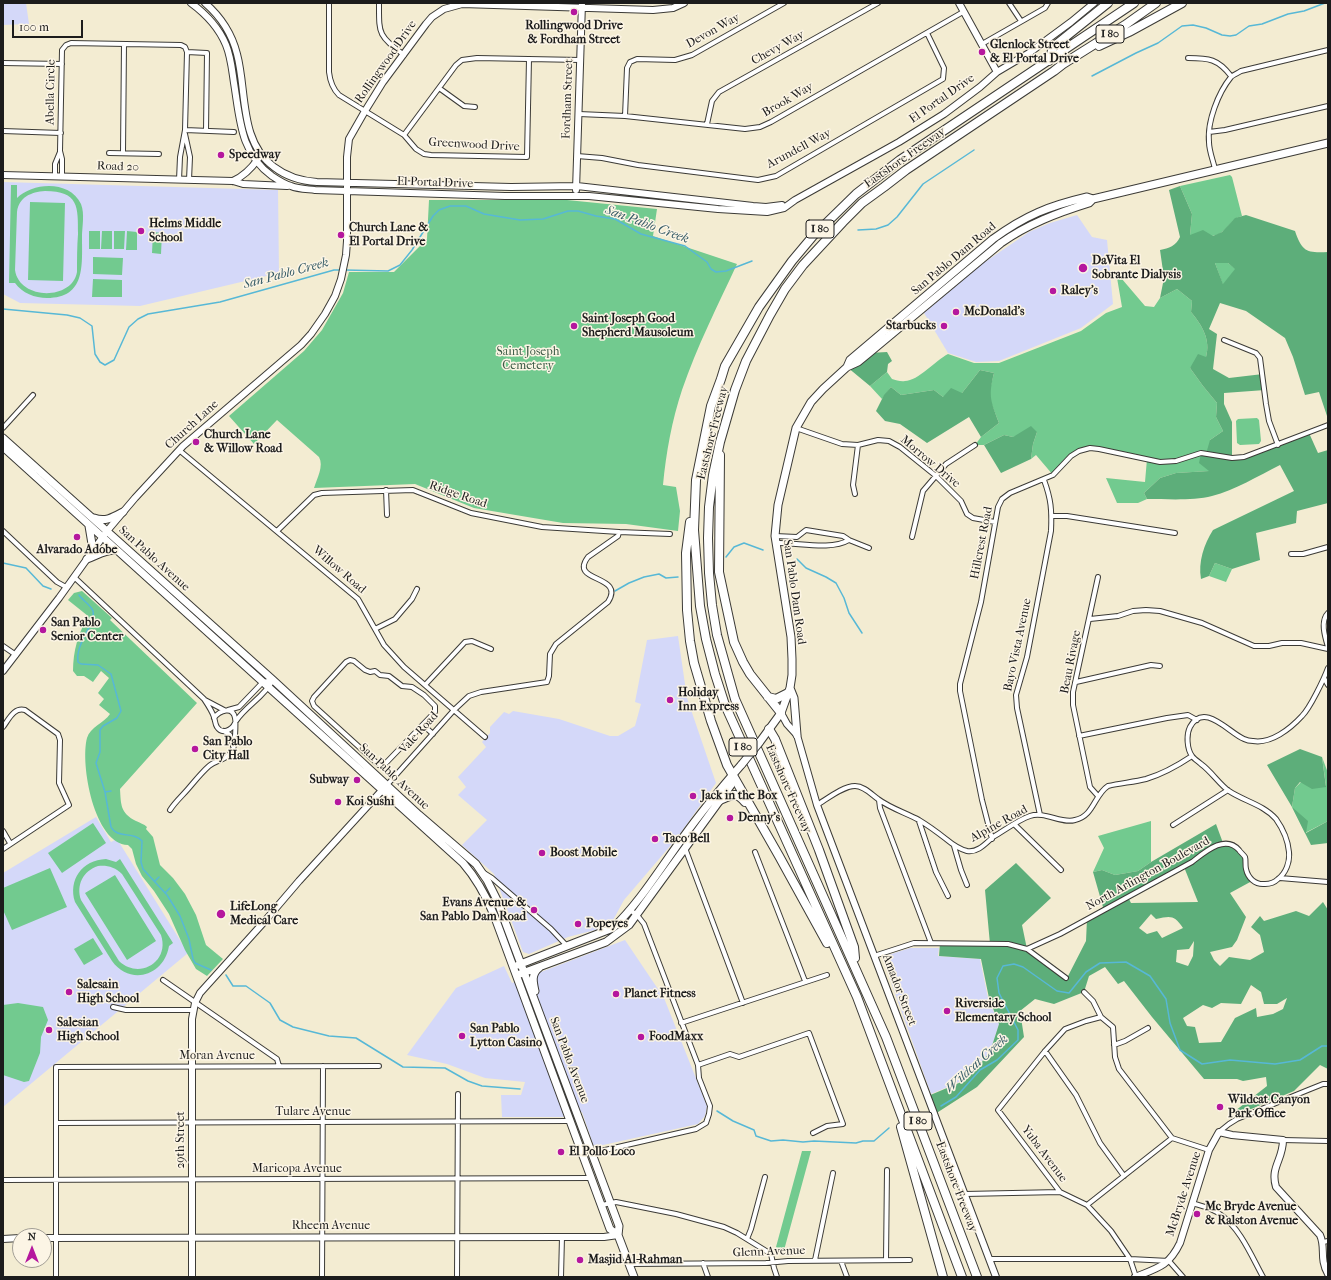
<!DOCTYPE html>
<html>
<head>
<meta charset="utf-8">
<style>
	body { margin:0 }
	#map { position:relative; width:1331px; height:1280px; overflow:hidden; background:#f3ecd2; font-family:"IM FELL French Canon",serif }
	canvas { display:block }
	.frame { position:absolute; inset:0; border:4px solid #1c1c1c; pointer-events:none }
	.north { position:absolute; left:12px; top:1228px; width:40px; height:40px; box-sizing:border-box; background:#fcf5e5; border:1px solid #a29e95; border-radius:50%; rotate:0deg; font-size:11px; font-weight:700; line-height:16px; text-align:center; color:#1c1c1c }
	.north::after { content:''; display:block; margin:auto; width:14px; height:18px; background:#b5179e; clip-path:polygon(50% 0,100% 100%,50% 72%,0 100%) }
	.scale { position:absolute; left:12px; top:20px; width:71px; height:18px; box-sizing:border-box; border:2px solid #1c1c1c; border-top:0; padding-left:5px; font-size:12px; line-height:14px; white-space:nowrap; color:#1c1c1c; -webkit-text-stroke:3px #fcf5e5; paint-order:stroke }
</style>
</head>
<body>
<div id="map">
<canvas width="1331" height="1280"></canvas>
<div class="frame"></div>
<div class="north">N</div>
<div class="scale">100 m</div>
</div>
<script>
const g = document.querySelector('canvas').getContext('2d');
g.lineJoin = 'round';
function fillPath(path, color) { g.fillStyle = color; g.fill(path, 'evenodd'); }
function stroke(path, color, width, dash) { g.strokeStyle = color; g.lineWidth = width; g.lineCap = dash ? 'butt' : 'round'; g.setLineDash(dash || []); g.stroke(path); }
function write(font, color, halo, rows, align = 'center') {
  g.font = font + ' "IM FELL French Canon",serif'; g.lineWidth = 3; g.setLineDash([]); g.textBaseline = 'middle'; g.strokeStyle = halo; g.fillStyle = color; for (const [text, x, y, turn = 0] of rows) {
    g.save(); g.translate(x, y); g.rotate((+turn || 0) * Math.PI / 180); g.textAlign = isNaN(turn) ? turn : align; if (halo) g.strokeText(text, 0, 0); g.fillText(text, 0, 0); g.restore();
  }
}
const built = new Path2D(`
	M3,3H26L29,24L3,25Z
	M3,182L278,190L279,273L140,306L20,303L3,294Z
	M1077,215L1092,237L1107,240L1113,304L1081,328L999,361L976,362L948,353L924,313L982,264L1029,232L1050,223Z
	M678,636L687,698L716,783L677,838L624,900L612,922L599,929L568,937L529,954L523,952L494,874L462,845L487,820L458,795L466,787L458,777L486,747L482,742L490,733V727L504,712L509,714L513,711L559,719L610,736H618L635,726L641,704L635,702L647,640Z
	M96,817L111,842L117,839L188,953L3,1107V873Z
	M625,940L664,998L707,1106L705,1116L698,1124L594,1147L582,1112L563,1117H502L501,1095H521L525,1082L485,1078L447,1064L407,1055L456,988L504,966L512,983Z
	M910,948H939L938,956L980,959L988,998L999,1024L990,1052L966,1079L931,1094L882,957Z`);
const green = new Path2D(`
	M1230,175L1232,177L1242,216C1231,219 1230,226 1222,232C1213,239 1200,236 1190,235L1192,214L1180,186Z
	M11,185H17V198C33,182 70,180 81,204C85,214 82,227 82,237C82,265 86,298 47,298C35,298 22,293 15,283H9ZM45,191C79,191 78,207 78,234C77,247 77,259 77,272C72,301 19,300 15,270L17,212C19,197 31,192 45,191Z
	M429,200H567L657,209L653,236L737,264C718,305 697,346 682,390C672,420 666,453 663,485L676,487L680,511L678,531L626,524L563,523L474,508L415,484L314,488C317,478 324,466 319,457L277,420L254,444L229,416L304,351L322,330L343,293L349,272H394L427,239Z
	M30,202L65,203L63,281L28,280Z
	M89,231H100V249H89Z
	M102,231H112V249H101Z
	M114,231H125L124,249H114Z
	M127,231L137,232V250H126Z
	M153,232L162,233L161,254L152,253Z
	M93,257L123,258L122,275L93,274Z
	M1215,263H1228L1236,269L1223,285Z
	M1116,272L1145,306L1154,307L1160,298L1177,289L1192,301L1191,312C1202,325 1211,340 1206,357L1190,368L1203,386L1217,403L1216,417L1223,431L1210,440V471L1176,473L1160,478L1144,493L1147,499L1138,503H1117L1106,478L1145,482L1147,459L1099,449L1079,451L1053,475L1036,455L1031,459L1033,444L1037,432L1013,437L1004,435L984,445H975L981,437L999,423L990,400V389L994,373L980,370L962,393L943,397L934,390L901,395L891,387L882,399L870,386L887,372L892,379C896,380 901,382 905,381C918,381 936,360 948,354L974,363H999L1081,331L1106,313L1122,307Z
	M93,279L122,280V297H92Z
	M1257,418L1259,420L1261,441L1259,444L1240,445L1237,443L1236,421L1238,419Z
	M1215,563L1232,569L1226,582L1209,576Z
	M82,591L112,618L110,620L197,703L120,789C121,804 120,813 136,821C140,823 144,824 147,827L146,829L153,837L160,865L173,878L185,894L196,915L206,945L223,959L207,976L196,969L185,950L169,914L154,891L142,876L136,864L132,849L128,845C94,844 80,764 87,738C90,727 104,723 110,714L99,705L104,699L98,693L109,678L101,671L93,682L84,676H77L73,671C73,651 78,634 88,616L68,600L74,593Z
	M1322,757L1328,773V821L1305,833L1292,807L1295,788L1301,782L1326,786Z
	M1151,821V862L1138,871L1115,875L1102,870L1093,872L1104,848L1098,836Z
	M93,823L106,843L62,873L48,853Z
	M106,859L116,862L120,859L173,943L169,946C164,976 130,986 112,961L75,902C68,880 82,860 106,859ZM98,866C107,865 115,867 122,874L161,935C170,962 139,980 119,961L81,900C76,885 83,871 98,866Z
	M50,868L67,907L12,930L3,910V888Z
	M115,875L156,941L127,960L85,893Z
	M93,938L103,954L84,965L74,949Z
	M18,1003L43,1007L48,1020L41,1037L40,1053L29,1081L24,1082L3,1075V1005Z
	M802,1151H811L783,1254L776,1247Z`);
const forest = new Path2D(`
	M1180,186L1192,214L1190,235L1203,230L1213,236L1222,232L1235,218L1246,215L1295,231C1302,252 1307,253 1328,252V419L1319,392L1305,395L1293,357L1285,338L1246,311L1220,303L1209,329L1217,334L1213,369L1229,378L1263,374L1265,390L1224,393V404L1232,422V457H1244L1309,433L1318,453L1328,450V503L1297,511L1296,523L1256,533L1260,560L1232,569L1215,563L1209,576L1201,579C1198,562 1204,544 1213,530L1294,491L1280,465C1258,476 1235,490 1212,496C1193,501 1166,499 1147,499L1144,493L1160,478L1176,473L1209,471L1199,463L1201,453L1206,454L1210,440L1223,431L1216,417L1217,403L1203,386L1190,368L1198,354L1206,357C1211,340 1202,325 1191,312L1192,301L1177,289L1160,298L1164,278L1160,250C1169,248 1176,246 1180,237L1169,190ZM1215,263H1228L1235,269L1223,284Z
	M887,352L892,361L888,364L887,372L870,386L847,367L869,353Z
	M980,370L994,373C988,397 991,401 999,423L981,437L969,417L927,443L900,424L885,421L876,411L884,395L891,387L901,395L934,390L943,397L951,388L962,393Z
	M1031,426L1037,432L1033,444L1031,459L1001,473L984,445L1004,435L1013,437Z
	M1300,749L1322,757L1326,787L1312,789L1300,782L1295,788L1292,807L1308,821L1306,833L1328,821V843L1311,845L1292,807L1267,765Z
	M1216,824L1223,843L1235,846L1245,857L1246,870L1252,881L1230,893L1246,917L1237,940L1232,947L1210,952L1214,960L1220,966L1229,957L1250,960L1264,952L1260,935L1251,927L1260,916L1264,921L1296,911L1309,916L1323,902L1328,910V1069L1320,1065L1294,1091L1237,1115L1235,1111L1267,1086L1266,1077L1243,1081L1237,1079H1204L1152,1017L1124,981L1118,984L1105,967L1089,976L1084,992L1054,1004L1035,999L1020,1011L1024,1037L977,1087L935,1114L928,1096L966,1080L990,1052L999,1024L989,998L981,959L939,956L940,943L990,944L985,890L1016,863L1051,898L1022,925L1027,949L1067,978L1086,941L1087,919L1103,907L1093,872L1102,870L1115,875L1138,871L1151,862ZM1184,867L1198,902L1131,903L1128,897ZM1151,914L1156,919C1171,916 1174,915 1183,928L1162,938L1157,931L1147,934L1139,928ZM1194,941L1193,956L1188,966L1176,962L1177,950L1189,949ZM1251,985L1261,992L1264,1004H1277L1287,998L1283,1009L1273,1014L1257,1017L1256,1008L1235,1018L1221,1042L1199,1043L1195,1027L1187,1026L1183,1018L1203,1005L1212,1008L1221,1003L1241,1004Z`);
const stream = new Path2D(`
	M1092,76L1136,53L1158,43L1182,26L1193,25L1206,28L1222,35L1230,36L1236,35L1249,26L1262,24L1288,14L1304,11L1325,3
	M858,230L876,229L888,225L897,217L923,184L974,150
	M345,270L388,271L400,265L412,250L433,216L439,210L450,206H466L484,214L520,220L543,219L568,211H578L596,216L615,219L641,234L685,246L707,262L711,269L716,272L726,271L752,261
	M3,309L67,315L80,318L92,326L95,354L100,362L105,365L114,360L129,327L138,319L148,314L220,302L334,270H341
	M785,551H791
	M726,557L734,547L744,543L763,550
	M797,559L806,568L826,577L836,583L844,598L849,613L862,633
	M3,563L26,568L43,586L51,589
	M615,591L629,583L644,577L659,574L666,578L678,577
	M79,595C82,600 91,605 93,611C96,624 75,643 78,662L81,664L98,665L111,674L121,711L117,718L103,726L100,730V752L96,763L105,792L111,827C117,839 134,831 142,841L141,862L143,869L167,895L180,916L189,939L193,959L195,963L211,970
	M105,792L111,791
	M155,881L159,877
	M165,893L170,888
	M226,975L233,986H246L270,1003L280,1020L293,1027L329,1036L356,1038L403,1067L445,1068L468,1081L482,1086L520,1089
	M941,1106L956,1097L980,1070L997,1060L1018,1040V1030L999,993L997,978L1003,966L1014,964L1023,967L1057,991L1069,993L1086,972L1100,963L1126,962L1150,976L1166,999L1170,1023L1180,1050L1202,1064L1230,1060L1275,1064L1300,1060L1322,1046H1328
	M717,1111L733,1121L754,1130L756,1136L771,1141L783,1140L803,1142L814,1141L856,1143L863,1141H874L889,1128`);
const street = new Path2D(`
	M329,3V72C330,81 332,88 339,95L404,135L416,149L424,154L431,155L527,157L529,59
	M379,3C379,35 378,35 404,55
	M1009,3L1021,21
	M982,44L1045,8L1048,3
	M187,52L207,53L206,131
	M1188,58C1209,58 1218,59 1231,76
	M3,63L62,64
	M439,88L464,106L475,107
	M579,114L625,116L745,129L760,127L771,122L963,12
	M625,116L627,68L630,62L637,59L675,60L692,55L784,3
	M707,124L712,101L719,92L878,3
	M185,130L234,132
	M3,131L61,133
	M1209,132L1225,130L1328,106
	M185,134L190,157L189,180
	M404,135L456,65L462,60L477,58L580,60
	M109,153L159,154
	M123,153L124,44
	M577,156L602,158L638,165L758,180L776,176L943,79L944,68L927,33
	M1215,169C1213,160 1209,151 1209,142C1207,122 1218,93 1231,77C1233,75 1238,73 1241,71L1328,50
	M55,177V164L60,152
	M62,177V159L60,151L62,50L66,45L71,43L181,45L185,47L187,52L185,130L180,157L179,180
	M1224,340L1256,353L1260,358L1266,404L1269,421L1278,445
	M3,428L33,395
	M796,428L842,444L858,445L878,440L889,441L900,447L936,476L961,501L967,514L973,518L995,522
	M179,450L358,599L384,645L404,667L485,737
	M386,490L387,515
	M855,494L853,485L858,445
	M1052,516H1067L1175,533
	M3,531L57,582L66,587
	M277,531L314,495L322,493L413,490L471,513L542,527L619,532L670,534
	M775,536L797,537L806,530L843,536L849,540L869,548
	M912,537L923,491L946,464L975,445
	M776,543C797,542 830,551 849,540
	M1291,554H1303L1328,547
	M74,577L204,699C208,705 212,711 214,717C215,720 215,724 217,727C222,735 232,730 235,723
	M1328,613C1320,621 1325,637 1328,647
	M1090,619L1118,616L1133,611L1146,610L1160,611L1202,623L1254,646H1269L1282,643H1301L1328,649
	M375,629L395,619L412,599L417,589
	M3,646L16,655
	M350,660L354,661L365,670L370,672L375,671L380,675L389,676L402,686L412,687L424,695L435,706V712L383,766L379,765L314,706L312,701L314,697L346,662Z
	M1324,678L1328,685
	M1076,682L1151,665L1160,666
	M425,685L465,642L472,641L491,649
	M205,700L224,710
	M228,710L239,707L263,682L273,680
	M236,721C246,706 264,697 273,680
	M423,725L433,734
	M3,727C9,719 14,707 25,710L58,734L60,740L59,783L69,805L3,849
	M224,731L230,735L233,746
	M1079,736L1167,718L1188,715L1197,720
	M387,785L454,710L469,696L481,692L547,682L549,676L550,654L556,644L608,602C626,574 568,583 588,557L618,536L619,532
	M1098,796L1090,787L1073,705V692L1098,577
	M879,800L880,808L931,943
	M817,805C827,799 843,786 855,786C864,786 871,794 878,799C890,808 906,813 919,820C929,826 937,832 946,839C952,844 959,849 967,851C978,853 986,843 993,837C1005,830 1018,820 1030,816C1045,811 1061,824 1075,820C1094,816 1094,795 1108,786C1121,783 1134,782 1146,779C1163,774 1177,766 1192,756
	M170,810C175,802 182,796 188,789C195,781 201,773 209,766C217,759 227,761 233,749C235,746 236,722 235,718C233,706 220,710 214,718
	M1040,815L1017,708L1016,695L1027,657L1051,531C1052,510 1051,499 1044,480
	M919,821L936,872L948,896
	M1014,824L1061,870
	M1173,825L1228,790
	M3,831L10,843
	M992,839L982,800L960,691V684L981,602L998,507L1002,499L1010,493L1053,475L1071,456L1079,451L1090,448L1099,449L1160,462L1176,461L1201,453L1232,458L1244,457L1328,425
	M954,846L961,870L967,885
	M685,848L743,1003
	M755,852L805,981
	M484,873L492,878L551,929L567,946
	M1280,878L1328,882
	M1027,949L1060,934L1192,862C1205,852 1225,834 1239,850C1240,852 1244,855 1245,857C1246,860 1245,865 1246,869C1248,878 1255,885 1265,884C1271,884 1274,883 1278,879C1286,873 1290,862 1289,852C1288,840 1283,829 1276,819C1264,805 1244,801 1229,791C1220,785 1211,771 1201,764C1199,762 1194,759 1192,756C1187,749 1186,735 1190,727C1204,701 1229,733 1244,739C1246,740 1250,741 1253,741C1271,744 1290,729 1302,716C1310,708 1324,679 1328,668
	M874,956L914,943L1008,944L1027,949L1066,978
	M163,980L277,1059L279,1066
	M1084,992L1093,1001L1101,1017L1113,1027L1115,1057L1119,1069L1172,1138L1209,1150
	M113,1007L126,1010H193
	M1101,1017L1086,1021L1065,1029L1045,1051L998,1110L1060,1192L1087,1205L1111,1231L1130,1259L1136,1277
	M681,1023L827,975
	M1114,1045L1125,1041L1148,1028
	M1045,1051L1076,1095L1100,1143L1124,1176
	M698,1065L730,1054L739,1057L809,1033L843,1124L827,1126L813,1133
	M57,1123L570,1121
	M1219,1132L1229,1124L1237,1119L1308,1090L1323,1084H1328
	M1283,1140L1328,1141
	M592,1153L696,1129L706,1123L709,1114L710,1106L699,1078L698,1065L644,924L637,915L630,910
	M3,1180L592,1178
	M965,1194L1060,1192
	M1192,1203C1202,1206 1213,1208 1221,1215C1240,1228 1252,1257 1263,1277
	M602,1205L616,1202L676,1214L724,1227L737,1233L771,1254L774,1268L777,1277
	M1087,1205L1172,1138
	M747,1239L751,1229L765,1177
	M1323,1242L1328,1241
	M989,1259H1130L1169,1261L1183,1277
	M815,1260L833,1173
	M886,1260L887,1170
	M841,1261L847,1277
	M703,1263L708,1277
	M629,1264L766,1263L788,1261L910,1260
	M56,1277V1067L379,1066
	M322,1277L323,1066
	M457,1277L458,1094
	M561,1277L562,1237`);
const secondary = new Path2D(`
	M191,3C206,14 219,28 226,45C231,57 232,70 234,83C240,119 240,153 272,176C278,180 284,184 291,186C298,189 307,189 315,190L505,196H589L718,209L767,212L784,208L795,200L899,142L944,114L980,87L997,72L1029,53L1071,22L1094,3
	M205,3C220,16 232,34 237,54C247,91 239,142 274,167C287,177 300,181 317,182L511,187L577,186L753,206L766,207L782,205
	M959,3L997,72
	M3,175L233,181L243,184L287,186
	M233,181C244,176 251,169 258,159
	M576,190L582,3
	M3,671L59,598L107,531L135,498L183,446L301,345L311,334L325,314L335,296L341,279L346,255L347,241V157L349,139L365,111L383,82L426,24L432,17L444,9L462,4L653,10L673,8L684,3
	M781,713L787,724L797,735L817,805L996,1277
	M44,1238L562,1237H604L618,1235
	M3,1239L20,1238
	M192,1277V1019L195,1003L200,993L264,922L299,881L385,787
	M1135,1277C1158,1268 1169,1266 1180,1243L1209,1150L1219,1132L1232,1135L1283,1140C1283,1160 1270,1167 1276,1187L1320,1235C1326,1248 1319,1258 1328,1274`);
const primary = new Path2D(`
	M847,367L850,360L993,239C1026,215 1049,206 1087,197L1093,199
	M3,438L273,680L419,815L476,864L487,880L497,900L619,1226L618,1235L634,1277
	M3,447L463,863C477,879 486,896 494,915L610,1229L618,1235
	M94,518C105,522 112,518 123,512
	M89,526L92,544L90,555
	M87,559C98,555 104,550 116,550
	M790,688L794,698L797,735
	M759,743L781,713L790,688L792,675V659L791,637L775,536L778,505L796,428L811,402L823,389L847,367L858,362L869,353L1001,243C1028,224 1057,213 1089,203L1093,199L1328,143
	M518,965L613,928C641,901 661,867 684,836C702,811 722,787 742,764
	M520,974L606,942L629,925L731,785L732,775
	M535,991C533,982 531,974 539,968`);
const highway = new Path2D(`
	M1099,46L1129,32L1182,3
	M1049,61L1053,47L1108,3
	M720,455L719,572L734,642L743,662L750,674L781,713
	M690,522L686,553L687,610L690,641L694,663L711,721L727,765L779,856L827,943
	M768,697L776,699L788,693
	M769,729L775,739L819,850L854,947L855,958
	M720,800C732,795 736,791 745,802
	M901,1127L943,1277
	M962,1277L857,997L725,705L715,674L706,639L700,606L694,530L696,480L711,406L721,379L725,366L759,307L792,261L813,236L856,194L900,160L1134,3
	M977,1277L886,1037L735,699L717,635L712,605L709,573L708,538L709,507L713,475L720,442L735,390L746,361L770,315L785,289L803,265L843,222L862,203L884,187L906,170L1054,71L1063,64L1125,25L1156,3`);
const primaryBridge = new Path2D(`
	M742,764L759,743`);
const markers = [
	[574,12,4,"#b5179e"],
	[982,52,4,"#b5179e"],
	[221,155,4,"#b5179e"],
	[141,231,4,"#b5179e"],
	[341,235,4,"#b5179e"],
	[1083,268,5,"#b5179e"],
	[1053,291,4,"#b5179e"],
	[956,312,4,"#b5179e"],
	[574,326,4,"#b5179e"],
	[944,326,4,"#b5179e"],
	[196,442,4,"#b5179e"],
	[77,537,4,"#b5179e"],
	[43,630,4,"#b5179e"],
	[670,700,4,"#b5179e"],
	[195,749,4,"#b5179e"],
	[357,780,4,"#b5179e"],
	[693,796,4,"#b5179e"],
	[338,802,4,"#b5179e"],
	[730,818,4,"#b5179e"],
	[655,839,4,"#b5179e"],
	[542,853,4,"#b5179e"],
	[534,910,4,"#b5179e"],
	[221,914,5,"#b5179e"],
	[578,924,4,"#b5179e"],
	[69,992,4,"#b5179e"],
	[616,994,4,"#b5179e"],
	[947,1011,4,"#b5179e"],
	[49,1030,4,"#b5179e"],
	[462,1036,4,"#b5179e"],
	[641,1037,4,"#b5179e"],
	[1220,1107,4,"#b5179e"],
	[561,1152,4,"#b5179e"],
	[1197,1214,4,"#b5179e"],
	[580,1260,4,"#b5179e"]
];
const shields = [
	[1110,34,28],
	[820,229,28],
	[743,747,28],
	[918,1121,28]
];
const shieldNames = [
	["I 80",1110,34],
	["I 80",820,229],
	["I 80",743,747],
	["I 80",918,1121]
];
const poiNames = [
	["Rollingwood Drive",574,26,"center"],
	["& Fordham Street",574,40,"center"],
	["Glenlock Street",990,45],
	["& El Portal Drive",990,59],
	["Speedway",229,155],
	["Helms Middle",149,224],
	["School",149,238],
	["Church Lane &",349,228],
	["El Portal Drive",349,242],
	["DaVita El",1092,261],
	["Sobrante Dialysis",1092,275],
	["Raley's",1061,291],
	["McDonald's",964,312],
	["Saint Joseph Good",582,319],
	["Shepherd Mausoleum",582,333],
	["Starbucks",936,326,"right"],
	["Church Lane",204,435],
	["& Willow Road",204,449],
	["Alvarado Adobe",77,550,"center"],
	["San Pablo",51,623],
	["Senior Center",51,637],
	["Holiday",678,693],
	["Inn Express",678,707],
	["San Pablo",203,742],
	["City Hall",203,756],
	["Subway",349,780,"right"],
	["Jack in the Box",701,796],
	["Koi Sushi",346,802],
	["Denny's",738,818],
	["Taco Bell",663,839],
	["Boost Mobile",550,853],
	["Evans Avenue &",526,903,"right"],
	["San Pablo Dam Road",526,917,"right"],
	["LifeLong",230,907],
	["Medical Care",230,921],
	["Popeyes",586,924],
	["Salesain",77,985],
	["High School",77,999],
	["Planet Fitness",624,994],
	["Riverside",955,1004],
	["Elementary School",955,1018],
	["Salesian",57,1023],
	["High School",57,1037],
	["San Pablo",470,1029],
	["Lytton Casino",470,1043],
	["FoodMaxx",649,1037],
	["Wildcat Canyon",1228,1100],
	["Park Office",1228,1114],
	["El Pollo Loco",569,1152],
	["Mc Bryde Avenue",1205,1207],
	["& Ralston Avenue",1205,1221],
	["Masjid Al-Rahman",588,1260]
];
const streetNames = [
	["Devon Way",713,31,-29],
	["Chevy Way",778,48,-29],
	["Rollingwood Drive",386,62,-55],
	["Abella Circle",51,92,-89],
	["Fordham Street",568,99,-88],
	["El Portal Drive",942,99,-35],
	["Brook Way",788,100,-30],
	["Greenwood Drive",474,145,3],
	["Arundell Way",799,149,-28],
	["Eastshore Freeway",905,158,-35],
	["Road 20",118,167,2],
	["El Portal Drive",435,183,2],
	["San Pablo Dam Road",954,259,-40],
	["Church Lane",192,425,-42],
	["Eastshore Freeway",713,433,-76],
	["Morrow Drive",930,462,40],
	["Ridge Road",458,495,19],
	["Hillcrest Road",982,543,-79],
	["San Pablo Avenue",154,559,42],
	["Willow Road",339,570,41],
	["San Pablo Dam Road",794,592,82],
	["Bayo Vista Avenue",1018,645,-78],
	["Beau Rivage",1071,662,-79],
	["Vale Road",419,733,-48],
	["San Pablo Avenue",394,777,43],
	["Eastshore Freeway",788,789,66],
	["Alpine Road",999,824,-29],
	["North Arlington Boulevard",1148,874,-29],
	["Amador Street",899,990,69],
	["Moran Avenue",217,1056],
	["San Pablo Avenue",569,1060,69],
	["Tulare Avenue",313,1112],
	["29th Street",181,1140,-90],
	["Yuba Avenue",1044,1154,53],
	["Maricopa Avenue",297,1169],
	["Eastshore Freeway",956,1187,69],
	["McBryde Avenue",1184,1194,-72],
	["Rheem Avenue",331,1226],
	["Glenn Avenue",769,1252,-2]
];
const parkNames = [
	["Saint Joseph",528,352],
	["Cemetery",528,366]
];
const waterNames = [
	["San Pablo Creek",647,225,20],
	["San Pablo Creek",286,274,-15],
	["Wildcat Creek",977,1064,-42]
];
fillPath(built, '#d4d8f9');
fillPath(green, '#72ca8f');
fillPath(forest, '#5dae7a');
stroke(stream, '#57b8d6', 1.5);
stroke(street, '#3c3b37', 6);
stroke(secondary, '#3c3b37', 8);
stroke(primary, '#3c3b37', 9);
stroke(highway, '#3c3b37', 10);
stroke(street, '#fff', 4);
stroke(secondary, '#fff', 6);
stroke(primary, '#fff', 7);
stroke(highway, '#fff', 8);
stroke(primaryBridge, '#3c3b37', 9, []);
stroke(primaryBridge, '#fff', 7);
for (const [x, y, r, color] of markers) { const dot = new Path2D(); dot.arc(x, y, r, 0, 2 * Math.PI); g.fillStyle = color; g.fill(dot); stroke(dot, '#fcf5e5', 1.5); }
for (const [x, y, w] of shields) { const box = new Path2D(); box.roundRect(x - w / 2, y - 9, w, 18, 3); g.fillStyle = '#fcf5e5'; g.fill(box); stroke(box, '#1c1c1c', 1); }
write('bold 11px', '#1c1c1c', null, shieldNames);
write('bold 12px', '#1c1c1c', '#fcf5e5', poiNames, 'left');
write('12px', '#1c1c1c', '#fcf5e5', streetNames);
write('12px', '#3a5944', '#fcf5e5', parkNames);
write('italic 13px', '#345a66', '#fcf5e5', waterNames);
</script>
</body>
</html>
